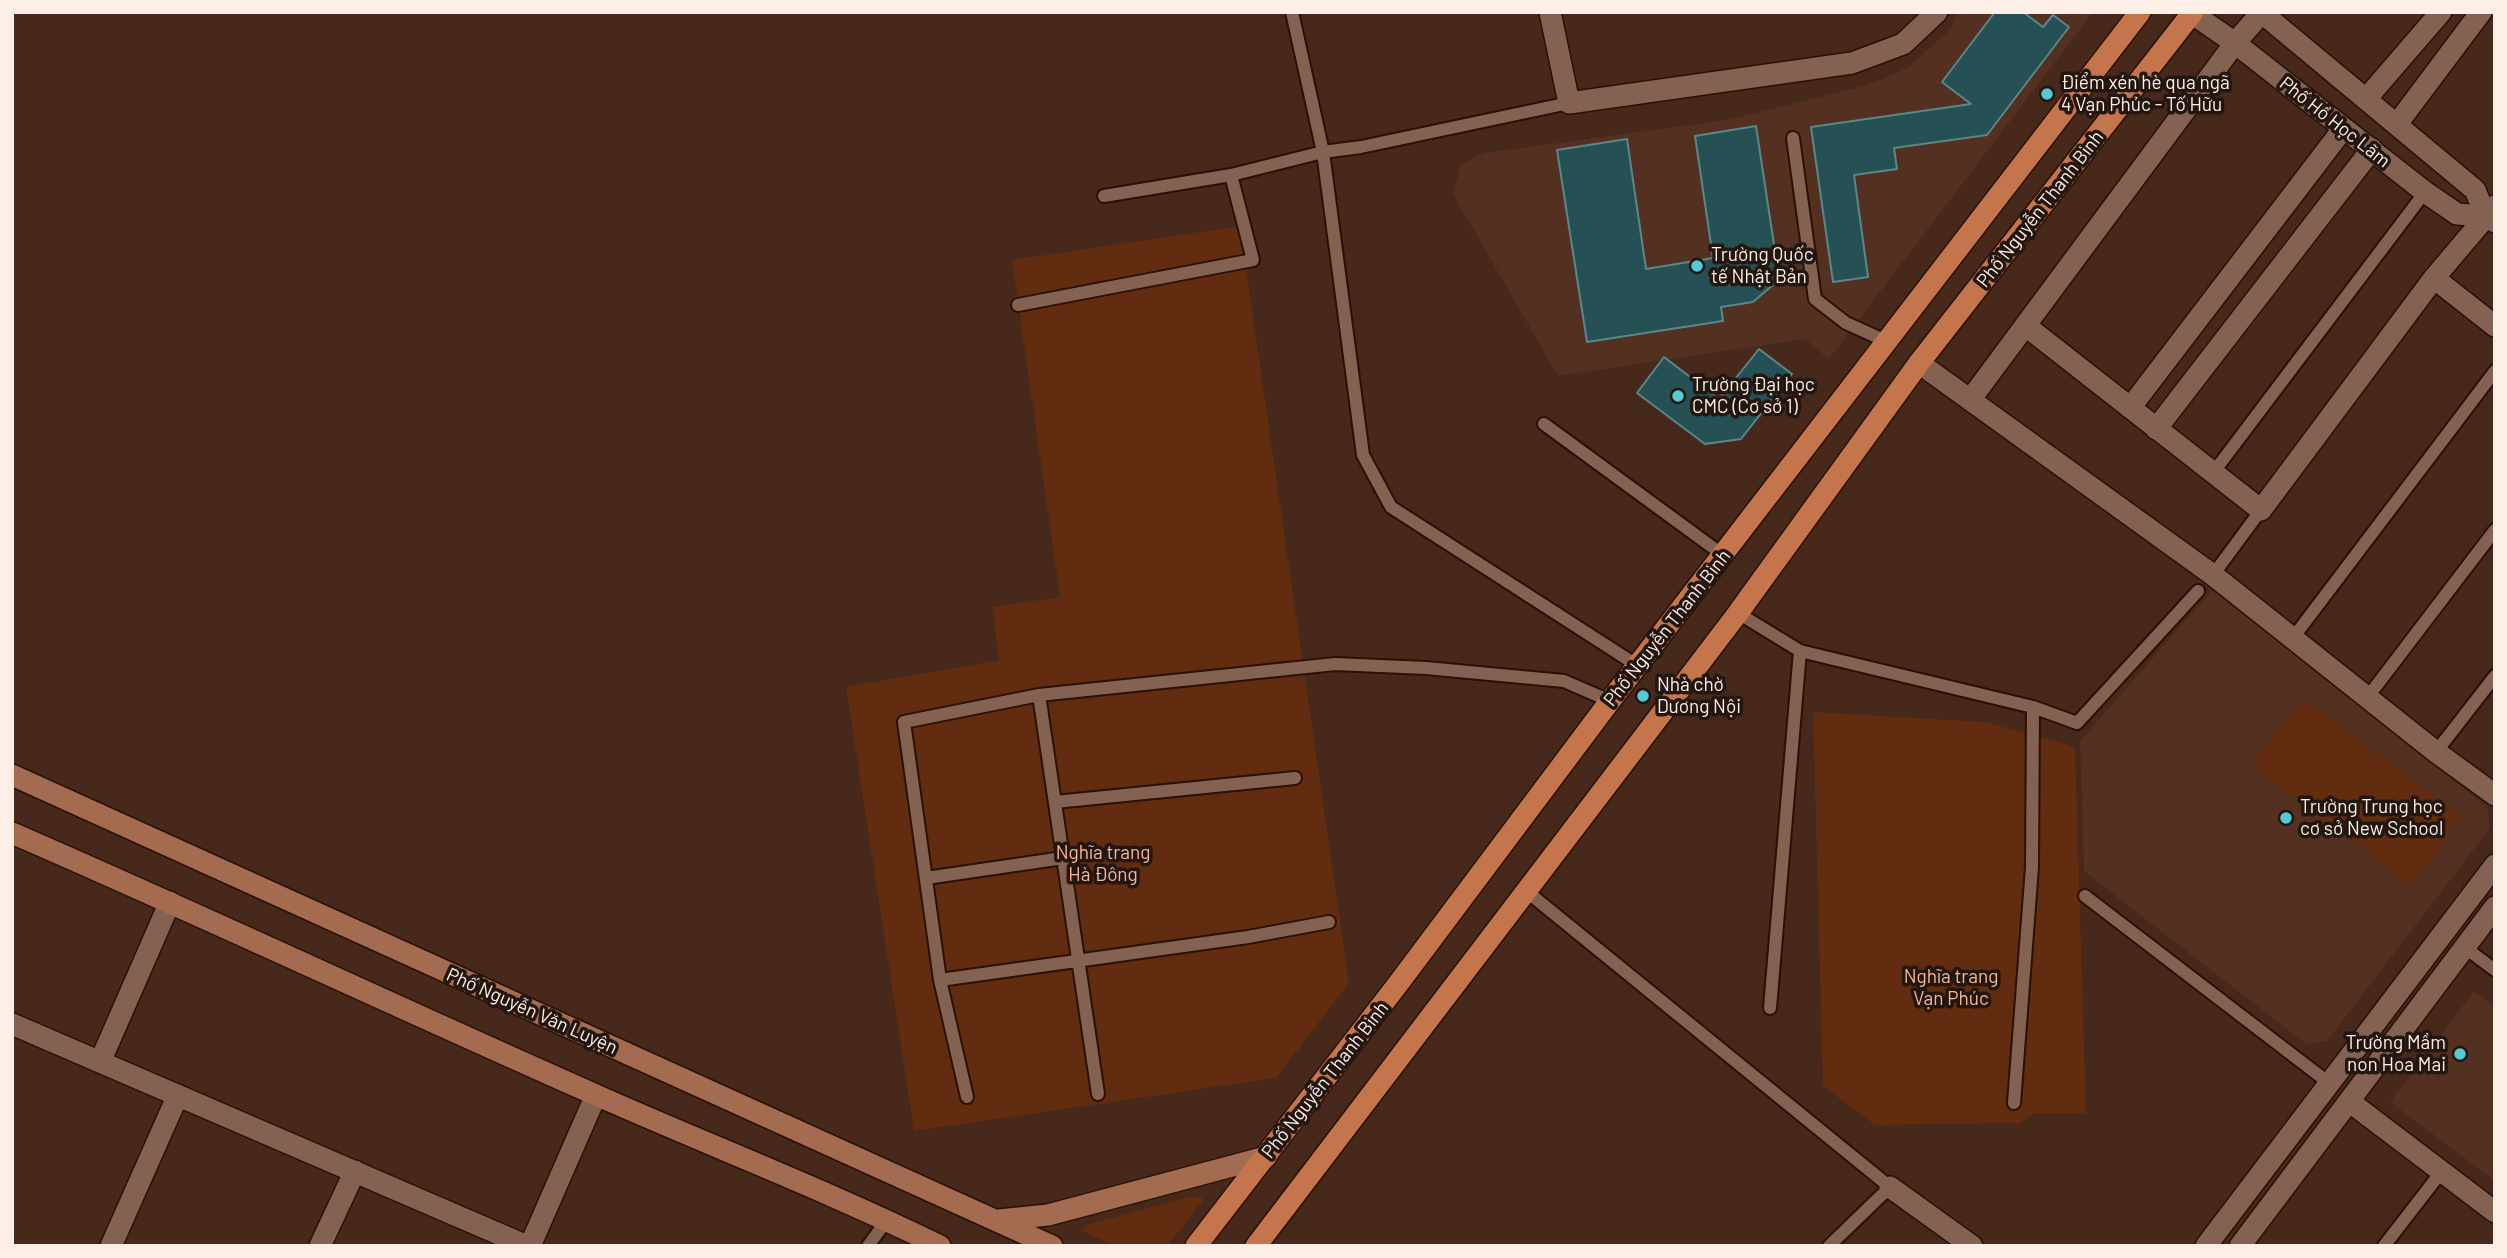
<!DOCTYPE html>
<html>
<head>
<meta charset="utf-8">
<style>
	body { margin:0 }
	#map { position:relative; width:2507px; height:1258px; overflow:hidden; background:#46291b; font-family:Barlow,sans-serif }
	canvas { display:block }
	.frame { position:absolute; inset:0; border:14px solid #fdeee6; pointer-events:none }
</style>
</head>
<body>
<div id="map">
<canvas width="2507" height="1258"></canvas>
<div class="frame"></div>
</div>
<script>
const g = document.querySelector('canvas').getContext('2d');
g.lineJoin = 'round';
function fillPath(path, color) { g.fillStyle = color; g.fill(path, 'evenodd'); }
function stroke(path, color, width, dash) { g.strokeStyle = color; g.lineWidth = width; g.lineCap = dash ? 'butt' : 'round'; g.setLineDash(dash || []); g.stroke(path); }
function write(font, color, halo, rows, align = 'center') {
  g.font = font + ' Barlow,sans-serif'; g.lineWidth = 7; g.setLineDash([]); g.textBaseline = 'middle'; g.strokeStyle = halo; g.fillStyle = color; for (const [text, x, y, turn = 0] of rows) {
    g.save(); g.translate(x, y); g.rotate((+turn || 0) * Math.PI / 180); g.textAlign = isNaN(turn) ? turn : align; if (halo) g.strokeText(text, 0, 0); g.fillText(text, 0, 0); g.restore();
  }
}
const built = new Path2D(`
	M1958,12H2093L1829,359L1805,339L1558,376L1453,194L1461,164L1484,153L1727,120L1864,86L1906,69L1952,28Z
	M2214,588L2488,808L2490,828L2327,1041L2306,1044L2084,871L2080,741Z
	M2474,991L2495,1007V1181L2390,1102Z`);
const green = new Path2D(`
	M1240,226L1349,983L1276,1078L914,1131L846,687L999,660L992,607L1060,597L1012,260Z
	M2303,698L2462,816L2411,885L2251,766Z
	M1813,712L1985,722L2075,747L2086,1114L2035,1113L2020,1123L1875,1125L1823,1086Z
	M1193,1196L1202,1198V1202L1167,1246H1114L1083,1231L1086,1225Z`);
const building = new Path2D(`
	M1995,12H2023L2043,27L2053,15L2069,27L1987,135L1894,148L1897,169L1854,175L1868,277L1833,282L1811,127L1971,104L1942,82Z
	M1756,126L1778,271L1774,284L1753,302L1721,307L1723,321L1587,342L1557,150L1627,139L1646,269L1713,258L1695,136Z
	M1759,349L1792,374L1741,439L1705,444L1637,393L1664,357L1719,399Z`);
const lane = new Path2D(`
	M1292,12L1323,152L1363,455L1391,507L1638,666
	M1793,138L1815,299L1846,323L1888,342
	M1104,196L1231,175L1323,152L1361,147L1569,103
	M1018,305L1253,260L1231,175
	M1544,424L1723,555
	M2213,473L2425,192
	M2213,575L2261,510
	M1738,613L1800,651L2033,707L2077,723L2198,591
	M2293,638L2495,371
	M1039,695L1335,664L1426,668L1564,681L1610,701
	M2367,698L2495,530
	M2436,752L2495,676
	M1055,802L1295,778
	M926,878L1063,858
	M1525,890L1890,1187L1829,1246
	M2085,896L2329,1083
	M2464,947L2495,970
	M940,980L1248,937L1329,922
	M1770,1008L1800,651
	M967,1097L940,980L904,722L1039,695L1098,1094
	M2014,1103L2032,867L2033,707
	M868,1246L887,1220
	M2384,1246L2442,1171`);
const street = new Path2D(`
	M1550,12L1569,103L1852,63L1903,44L1937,12
	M2190,12L2235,43L2425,192L2457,214L2486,216
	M2261,12L2475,190L2486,216L2495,222
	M2366,99L2441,12
	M2397,124L2481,12
	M2434,278L2495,326
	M2026,326L2261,510L2434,278L2495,206
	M1919,363L2213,575L2436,752L2495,795
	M1970,400L2235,43L2262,12
	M2130,408L2343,129
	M2156,429L2372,149
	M12,1024L527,1246
	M100,1062L170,902
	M2350,1102L2495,1212
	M1890,1187L1972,1246
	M111,1246L178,1095
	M320,1246L355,1171
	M530,1246L596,1095
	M2206,1246L2495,865
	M2240,1246L2495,907`);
const secondary = new Path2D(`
	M12,775L1052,1246
	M12,833C208,918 401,1009 596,1095C711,1146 828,1191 940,1246
	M999,1220L1048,1215L1266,1157`);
const primary = new Path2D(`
	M1196,1246L1398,984L1610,701L2140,12
	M1256,1246L1738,613L1919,363L2193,12`);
const markers = [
	[2047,94,7,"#52cbd7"],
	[1697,266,7,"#52cbd7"],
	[1678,396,7,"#52cbd7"],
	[1643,696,7,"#52cbd7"],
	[2286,818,7,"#52cbd7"],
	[2460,1054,7,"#52cbd7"]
];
const poiNames = [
	["Điểm xén hè qua ngã",2061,83],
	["4 Vạn Phúc - Tố Hữu",2061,105],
	["Trường Quốc",1711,255],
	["tế Nhật Bản",1711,277],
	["Trường Đại học",1692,385],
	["CMC (Cơ sở 1)",1692,407],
	["Nhà chờ",1657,685],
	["Dương Nội",1657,707],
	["Trường Trung học",2300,807],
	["cơ sở New School",2300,829],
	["Trường Mầm",2446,1043,"right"],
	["non Hoa Mai",2446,1065,"right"]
];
const streetNames = [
	["Phố Hồ Học Lãm",2335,122,38],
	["Phố Nguyễn Thanh Bình",2040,209,-52],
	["Phố Nguyễn Thanh Bình",1667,628,-52],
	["Phố Nguyễn Văn Luyện",532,1011,24],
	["Phố Nguyễn Thanh Bình",1325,1080,-52]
];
const parkNames = [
	["Nghĩa trang",1103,853],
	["Hà Đông",1103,875],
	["Nghĩa trang",1951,977],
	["Vạn Phúc",1951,999]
];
fillPath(built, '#53301f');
fillPath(green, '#612c0f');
fillPath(building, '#255054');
stroke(building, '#5a878b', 2);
stroke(lane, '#2b1104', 16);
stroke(street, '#2b1104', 24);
stroke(secondary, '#2b1104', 24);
stroke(primary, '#2b1104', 24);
stroke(lane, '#836252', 12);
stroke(street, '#836252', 21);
stroke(secondary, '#a36b4f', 21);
stroke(primary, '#c4754c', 21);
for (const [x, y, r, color] of markers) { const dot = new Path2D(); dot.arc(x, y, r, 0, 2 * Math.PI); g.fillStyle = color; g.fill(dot); stroke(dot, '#23160f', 2.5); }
write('19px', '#fdeee6', '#23160f', poiNames, 'left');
write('19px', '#fdeee6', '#23160f', streetNames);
write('19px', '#f9b696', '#23160f', parkNames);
</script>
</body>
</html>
